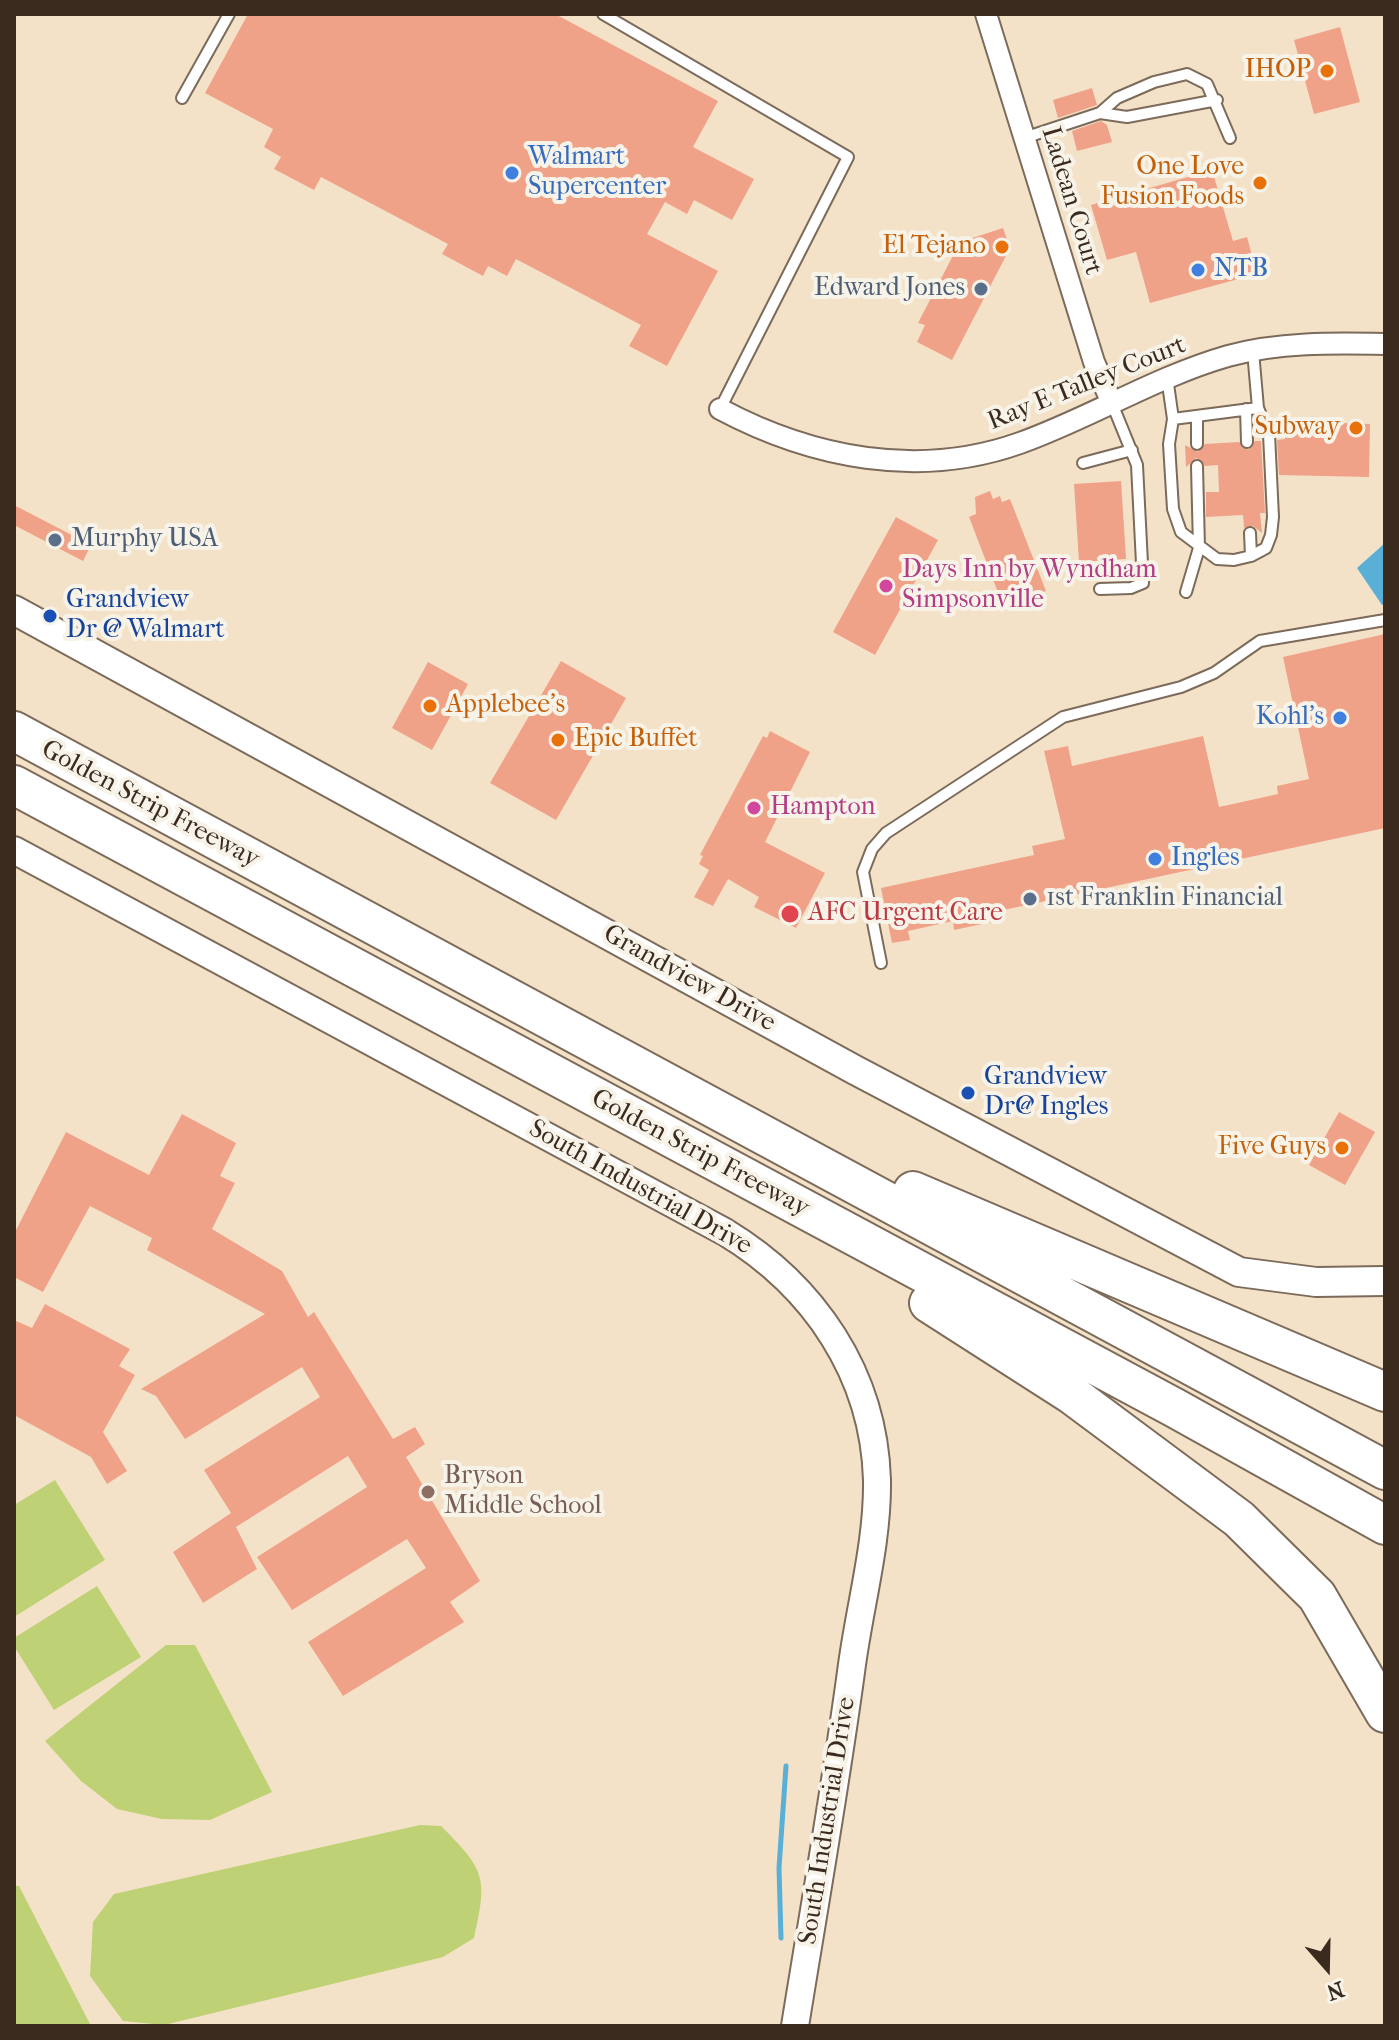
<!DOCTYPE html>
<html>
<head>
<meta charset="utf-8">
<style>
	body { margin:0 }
	#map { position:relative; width:1399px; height:2040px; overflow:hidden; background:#f4e2c8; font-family:"IM FELL French Canon",serif }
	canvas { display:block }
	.frame { position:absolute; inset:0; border:16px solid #3b2a1e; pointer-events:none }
	.north { position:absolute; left:1287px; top:1928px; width:80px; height:80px; -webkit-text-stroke:6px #f7f3e8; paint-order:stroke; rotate:160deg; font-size:22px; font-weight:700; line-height:32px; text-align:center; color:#3b2a1e }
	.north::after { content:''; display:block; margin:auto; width:28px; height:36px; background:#3b2a1e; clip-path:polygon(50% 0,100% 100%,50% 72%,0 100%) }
</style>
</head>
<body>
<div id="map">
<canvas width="1399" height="2040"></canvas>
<div class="frame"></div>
<div class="north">N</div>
</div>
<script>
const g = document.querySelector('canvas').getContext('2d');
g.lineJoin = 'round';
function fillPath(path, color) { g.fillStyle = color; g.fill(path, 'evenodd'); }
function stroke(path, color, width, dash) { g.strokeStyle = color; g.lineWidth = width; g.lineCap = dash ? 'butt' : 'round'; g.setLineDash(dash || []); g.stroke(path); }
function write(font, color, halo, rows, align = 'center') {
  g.font = font + ' "IM FELL French Canon",serif'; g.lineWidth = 8; g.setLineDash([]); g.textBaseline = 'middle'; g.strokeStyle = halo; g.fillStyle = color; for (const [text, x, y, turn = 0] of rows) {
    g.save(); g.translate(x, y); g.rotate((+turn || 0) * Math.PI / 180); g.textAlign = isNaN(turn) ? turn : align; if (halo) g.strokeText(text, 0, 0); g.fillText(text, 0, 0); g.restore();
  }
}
const green = new Path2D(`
	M55,1480L105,1560L14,1617V1505Z
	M97,1586L141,1657L54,1710L14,1646V1638Z
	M166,1645H195L272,1792L210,1820L162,1819L117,1809L81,1781L45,1741Z
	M420,1825L441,1826C485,1870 488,1877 474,1938L443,1957L164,2025L123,2021L90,1976L93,1922L114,1894Z
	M14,1886H19L91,2026H14Z`);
const water = new Path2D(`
	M1385,543V604L1382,605L1357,568Z`);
const stream = new Path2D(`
	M781,1938L779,1868L786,1766`);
const building = new Path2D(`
	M248,14H555L718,101L693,147L754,179L732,220L694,200L687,214L665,202L647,234L718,271L667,366L629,346L641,325L516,259L507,276L488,266L483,276L442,254L448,244L321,177L314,190L274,169L281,157L264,147L273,129L205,93Z
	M1340,27L1360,102L1314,114L1294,40Z
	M1092,88L1097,105L1058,118L1053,100Z
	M1101,121L1107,125L1112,142L1077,151L1072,131Z
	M1212,170L1233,241L1247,237L1257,274L1150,303L1136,252L1107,260L1091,205Z
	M1003,228L1010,248L952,360L917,342L925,325L918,323L960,242Z
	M1286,421L1370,424L1369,477L1279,475L1277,440L1285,439Z
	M1255,441H1261L1265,513H1260L1262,533L1253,526L1244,528L1243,515L1206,517V492H1219L1218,465L1205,466L1196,458L1186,467L1185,445L1198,452L1205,444L1239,442L1248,450Z
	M1121,481L1126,559L1079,562L1074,484Z
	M990,491L993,499L1000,496L1002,502L1010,499L1046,591L1004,608L969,517L976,514L975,497Z
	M14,505L91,545L83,561L14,525Z
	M896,517L938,540L875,655L833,632Z
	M1385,634V828L999,911L1001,920L954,930L953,921L908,931L910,940L892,943L881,888L1034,855L1032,846L1065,839L1044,751L1068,746L1072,766L1203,736L1219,807L1278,794L1277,786L1309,779L1283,657Z
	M561,661L626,698L556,820L490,783Z
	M428,662L468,684L432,750L392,728Z
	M770,731L810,752L765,842L825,873L796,928L754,907L759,897L728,879L713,906L694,897L709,870L699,864L703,856L700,855L763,736L767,738Z
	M1339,1112L1375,1132L1345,1185L1309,1165Z
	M182,1114L236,1143L220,1176L235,1183L212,1229L282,1271L308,1317L314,1312L393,1439L415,1427L425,1444L406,1457L480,1581L450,1602L464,1622L343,1696L308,1642L426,1568L407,1539L292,1610L257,1557L367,1487L348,1456L236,1527L257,1569L203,1603L173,1552L231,1513L204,1470L320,1397L302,1367L185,1439L156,1396L141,1389L265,1314L147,1250L152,1238L90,1206L43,1292L14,1277V1234L66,1132L149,1175Z
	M45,1304L130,1349L119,1366L135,1375L103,1432L127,1471L107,1484L91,1457L14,1415V1320L32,1328Z`);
const service = new Path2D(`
	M603,14L848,157L720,409
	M182,98L229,14
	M1100,113L1127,117L1217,100
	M1024,138L1100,113L1117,98L1154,82L1187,74L1207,84L1230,138
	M1167,377L1173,419L1169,444L1173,509L1181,532L1217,559L1234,560L1251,556L1266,548L1271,535L1273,517L1269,434L1258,408L1253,351
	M1246,409L1247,442
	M1197,417V444
	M1173,419L1258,408
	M1083,463L1132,450
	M1250,533L1251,556
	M1100,589L1131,588L1143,583L1137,465L1111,401
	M1186,592L1199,548L1197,466
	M881,963L863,872L872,849L886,833L1063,717L1181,687L1214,673L1260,641L1385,620`);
const minor = new Path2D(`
	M986,14L1094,362L1111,401
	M720,409C812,458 919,479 1020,443C1090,418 1155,377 1228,356C1278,342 1333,343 1385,344`);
const tertiary = new Path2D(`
	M14,850L725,1232C814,1286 874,1374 877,1480C878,1544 859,1608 851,1672C835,1790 814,1908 795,2026`);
const secondary = new Path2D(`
	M14,610L855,1070L1239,1272L1316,1282L1385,1281`);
const motorway = new Path2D(`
	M14,731L1385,1470
	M14,785L1175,1408L1385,1525
	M913,1191L1385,1392
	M929,1303L1071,1394L1239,1519L1317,1596L1385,1713`);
const markers = [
	[1327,71,8,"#e8710a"],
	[512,173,8,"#3f7fe0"],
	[1260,183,8,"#e8710a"],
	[1002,247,8,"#e8710a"],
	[1198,270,8,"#3f7fe0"],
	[981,289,8,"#5c6f8a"],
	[1356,428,8,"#e8710a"],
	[55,540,8,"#5c6f8a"],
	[886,586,8,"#d1479c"],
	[50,616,8,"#1a4fb4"],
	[430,706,8,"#e8710a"],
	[1340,718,8,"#3f7fe0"],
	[558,740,8,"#e8710a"],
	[754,808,8,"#d1479c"],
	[1155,859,8,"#3f7fe0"],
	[1030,899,8,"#5c6f8a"],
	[790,914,10,"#e0444e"],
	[968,1093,8,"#1a4fb4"],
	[1342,1148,8,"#e8710a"],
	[428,1492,8,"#8d6e63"]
];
const foodNames = [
	["IHOP",1311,71],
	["One Love",1244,168],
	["Fusion Foods",1244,198],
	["El Tejano",986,247],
	["Subway",1340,428],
	["Applebee's",446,706,"left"],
	["Epic Buffet",574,740,"left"],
	["Five Guys",1326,1148]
];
const shopNames = [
	["Walmart",528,158],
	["Supercenter",528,188],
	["NTB",1214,270],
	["Kohl's",1324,718,"right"],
	["Ingles",1171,859]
];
const streetNames = [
	["Ladean Court",1071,201,73],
	["Ray E Talley Court",1087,384,-22],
	["Golden Strip Freeway",150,805,28],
	["Grandview Drive",689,979,29],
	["Golden Strip Freeway",700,1154,28],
	["South Industrial Drive",640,1188,29],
	["South Industrial Drive",828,1821,-81]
];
const serviceNames = [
	["Edward Jones",965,289,"right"],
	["Murphy USA",71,540],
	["1st Franklin Financial",1046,899]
];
const hotelNames = [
	["Days Inn by Wyndham",902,571],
	["Simpsonville",902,601],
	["Hampton",770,808]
];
const transitNames = [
	["Grandview",66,601],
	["Dr @ Walmart",66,631],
	["Grandview",984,1078],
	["Dr@ Ingles",984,1108]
];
const healthNames = [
	["AFC Urgent Care",808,914]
];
const educationNames = [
	["Bryson",444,1477],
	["Middle School",444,1507]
];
fillPath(green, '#bed174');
fillPath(water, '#5aafd6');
stroke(stream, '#5aafd6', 5);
fillPath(building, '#f0a289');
stroke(service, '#7c6a5a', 14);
stroke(minor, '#7c6a5a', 24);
stroke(tertiary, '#7c6a5a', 30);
stroke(secondary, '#7c6a5a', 32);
stroke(motorway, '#7c6a5a', 42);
stroke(service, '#fff', 10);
stroke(minor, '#fff', 20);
stroke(tertiary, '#fff', 26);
stroke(secondary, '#fff', 28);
stroke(motorway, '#fff', 38);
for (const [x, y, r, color] of markers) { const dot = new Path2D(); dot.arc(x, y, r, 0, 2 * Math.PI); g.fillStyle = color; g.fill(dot); stroke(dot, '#f7f3e8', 3); }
write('26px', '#c56008', '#f7f3e8', foodNames, 'right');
write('26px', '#366cbe', '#f7f3e8', shopNames, 'left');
write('26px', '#3b2a1e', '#f7f3e8', streetNames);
write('26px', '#4e5e75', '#f7f3e8', serviceNames, 'left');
write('26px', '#b23c85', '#f7f3e8', hotelNames, 'left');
write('26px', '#164399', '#f7f3e8', transitNames, 'left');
write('26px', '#be3a42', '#f7f3e8', healthNames, 'left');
write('26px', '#785e54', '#f7f3e8', educationNames, 'left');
</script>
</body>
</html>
